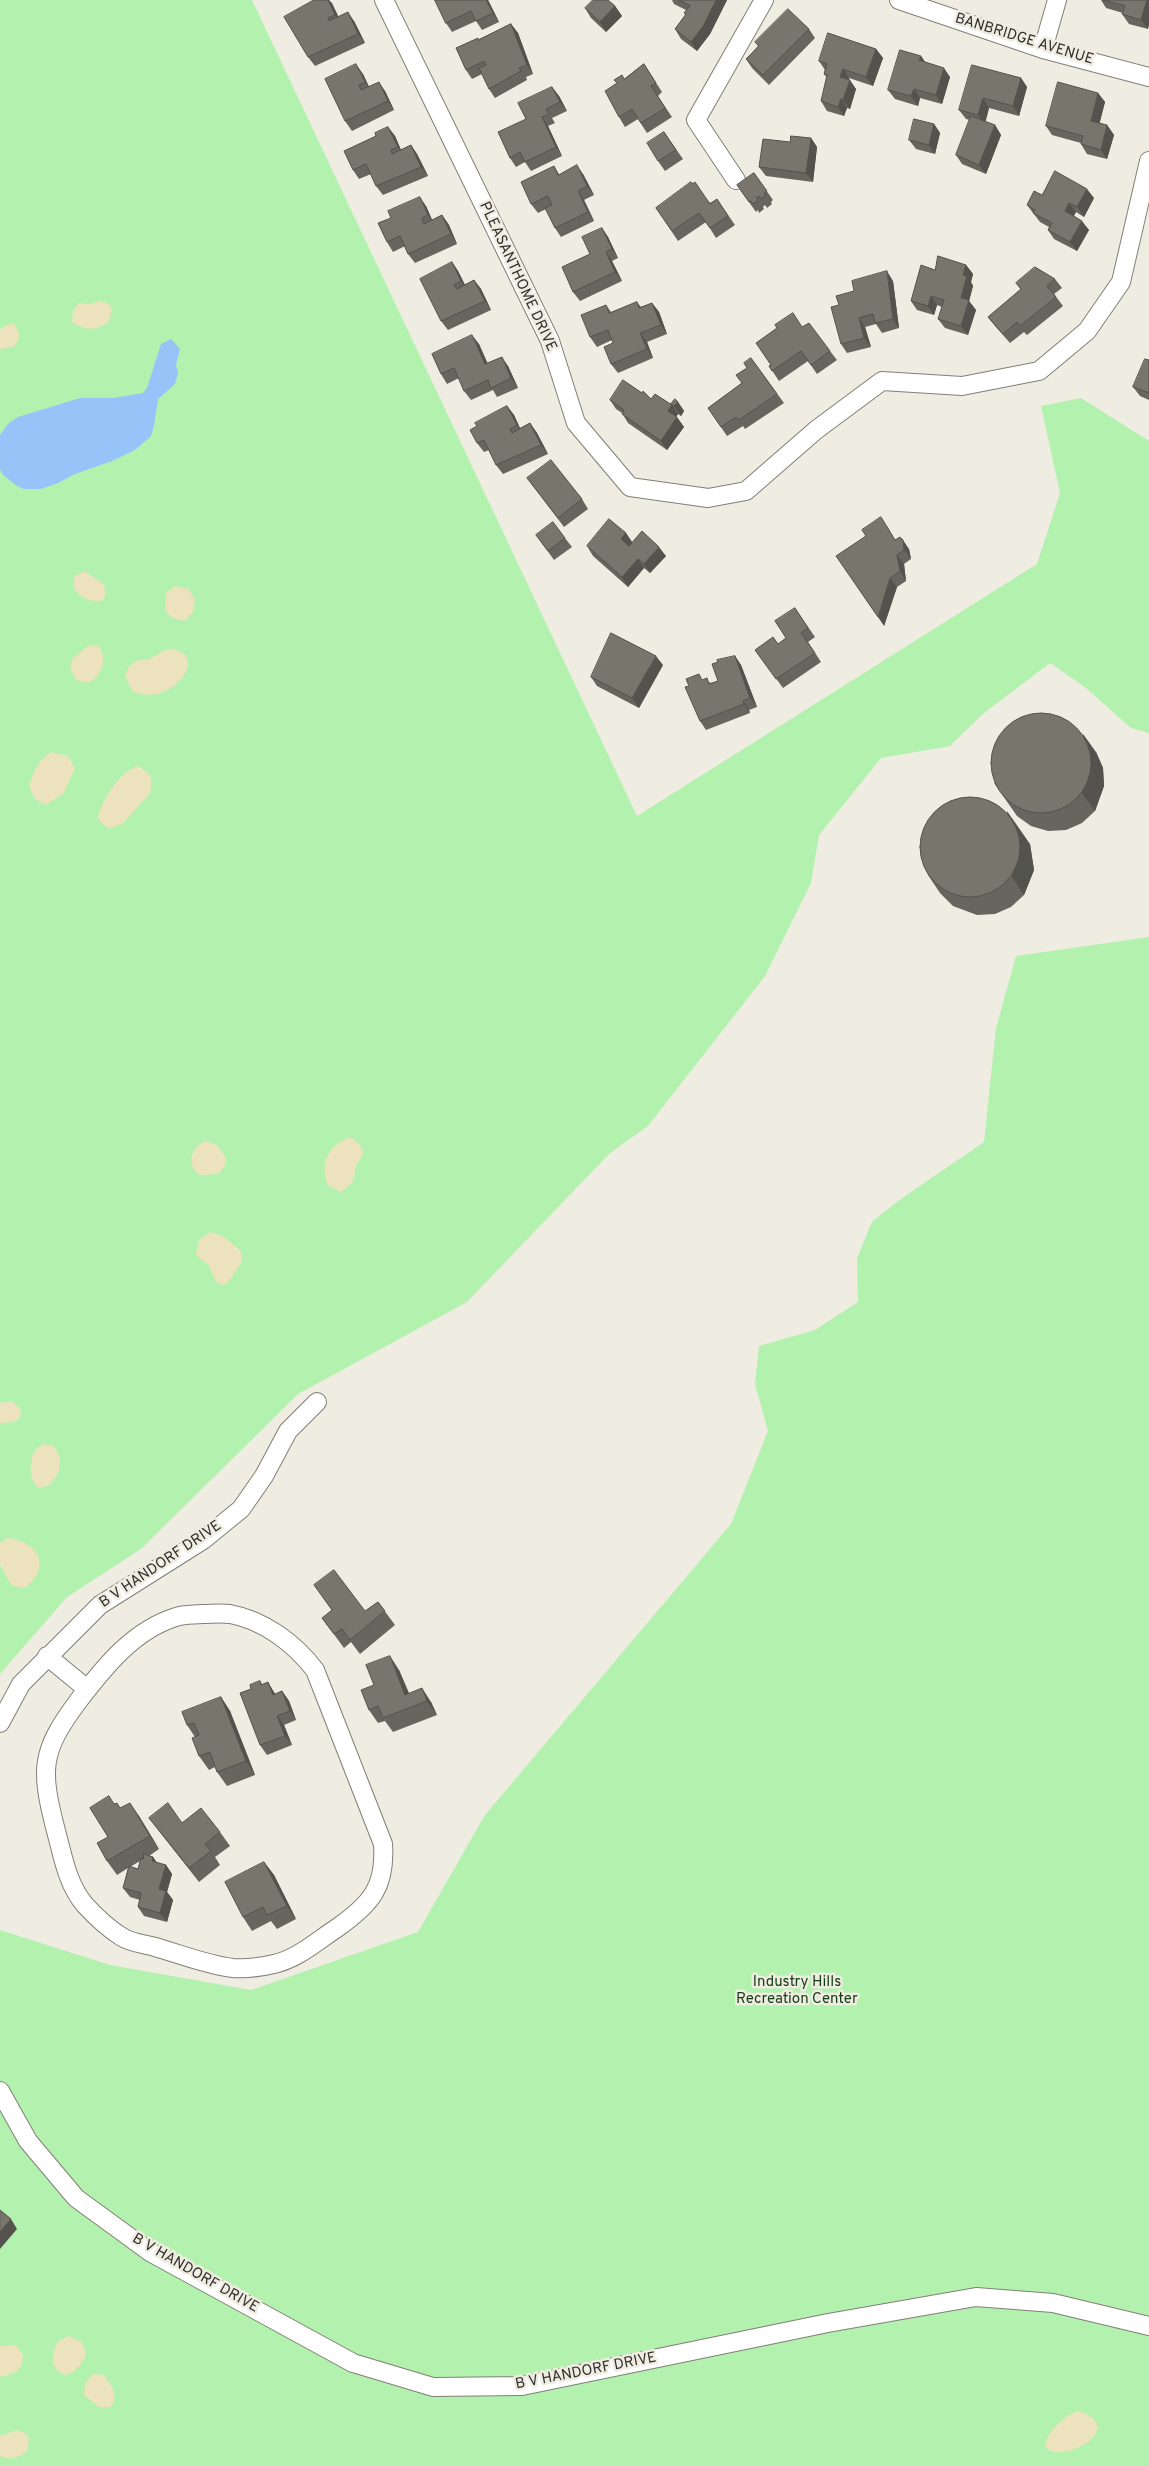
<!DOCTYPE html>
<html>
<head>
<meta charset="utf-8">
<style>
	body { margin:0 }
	canvas { display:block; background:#efece1 }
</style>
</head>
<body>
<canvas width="1149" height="2466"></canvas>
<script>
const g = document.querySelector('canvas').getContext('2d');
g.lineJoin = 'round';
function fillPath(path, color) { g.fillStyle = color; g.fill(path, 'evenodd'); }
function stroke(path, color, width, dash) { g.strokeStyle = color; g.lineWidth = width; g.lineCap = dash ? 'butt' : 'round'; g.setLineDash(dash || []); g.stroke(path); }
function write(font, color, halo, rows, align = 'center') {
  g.font = font + ' Overpass,sans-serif'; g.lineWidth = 5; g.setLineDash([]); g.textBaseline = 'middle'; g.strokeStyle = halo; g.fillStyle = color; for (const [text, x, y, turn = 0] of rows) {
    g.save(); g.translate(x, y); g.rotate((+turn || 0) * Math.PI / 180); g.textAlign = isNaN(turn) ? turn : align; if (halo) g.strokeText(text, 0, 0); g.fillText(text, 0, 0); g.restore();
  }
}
const green = new Path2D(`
	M0,0H252L637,816L1037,564L1060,493L1041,406L1081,398L1149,441V733L1131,728L1086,688L1050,663L984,713L950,746L881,758L819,835L811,883L765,976L648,1126L610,1153L467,1302L298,1394L141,1549L67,1597L0,1674Z
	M1149,937V2466H0V1930L110,1965L251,1990L418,1932L485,1815L731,1524L768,1431L755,1384L759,1346L815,1330L858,1302L857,1258L872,1222L898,1201L984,1142L996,1028L1016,956Z`);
const sand = new Path2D(`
	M99,301L107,303L112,308L109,322C95,331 86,331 72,322L73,310L79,303L90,304Z
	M13,323C21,332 21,339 13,347L0,349V330L4,326Z
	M84,571L104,584L106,595L101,601C87,602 70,594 74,577Z
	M175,586L189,589L195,600L193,612L185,621L172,618L165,610L166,593Z
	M97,645C109,655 102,678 88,683L76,680L70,668L72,659L88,646Z
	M167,649C215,650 172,710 132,691L125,675L129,666L136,661L149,659Z
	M51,752L68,756L75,768L63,794L45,805L34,798L29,786C33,772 39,759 51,752Z
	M139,766L151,776V789L149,795L122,824L108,829L98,819C99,803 122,768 139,766Z
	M348,1138H352L361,1146L363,1154L356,1166L353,1182L341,1192L328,1185C319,1166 328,1145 348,1138Z
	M205,1141L217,1145L226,1158L225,1166L218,1174L200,1175C185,1165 191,1148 205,1141Z
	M210,1232L223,1236L241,1251L242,1262L227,1284L222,1285L215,1280L209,1266L196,1255L199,1240Z
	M9,1401C17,1403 23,1410 20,1418L14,1422L0,1423V1403Z
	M43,1444L54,1446C64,1460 61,1472 50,1485L38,1488C28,1478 30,1464 34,1451Z
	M7,1538C38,1541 53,1566 25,1588L12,1586L0,1565V1543Z
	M69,2336L82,2342L86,2353C84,2363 75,2373 65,2375C49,2369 51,2354 58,2341Z
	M16,2345L23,2355C22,2372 15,2373 0,2377V2346Z
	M93,2374L104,2375C111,2385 120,2396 110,2407H99L84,2395L85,2383Z
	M1079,2411C1131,2429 1058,2466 1046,2447C1044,2434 1066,2413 1079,2411Z
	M17,2430L25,2433L29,2439L27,2451C19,2458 10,2461 0,2456V2436Z`);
const water = new Path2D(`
	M171,339L180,349L176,365L178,373L175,384L158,399L154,426L151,436L135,450L112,461L75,474L58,483L41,489H24L17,486L3,475L0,469V435L8,424L18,417L80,398H114L143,393L147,388L161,344Z`);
const street = new Path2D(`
	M384,0L550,341L576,423L630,487L708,498L746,491L816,430L882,381L962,386L1039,371L1087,331L1121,282L1149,161
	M899,0L1043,49L1149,77
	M1043,49L1057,0
	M736,180L696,120L764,0
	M202,1614C211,1614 221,1613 230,1614C264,1620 295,1644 315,1670L383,1844C386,1887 371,1904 337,1928C317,1941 297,1959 274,1964C261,1967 246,1969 233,1968C207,1965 180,1954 155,1947C145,1944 131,1943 122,1937C109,1929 96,1917 85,1905C67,1884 63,1856 56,1831C40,1769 40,1752 79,1700C105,1666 134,1630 176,1617C184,1614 194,1615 202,1614Z
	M47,1656L87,1689
	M0,1723L21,1684L100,1605L203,1540L241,1509L264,1476L288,1431L317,1402
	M0,2091L28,2141L76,2198L150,2252L353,2363L433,2387L522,2386L828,2323L976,2297L1053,2303L1149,2326`);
const wall = new Path2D(`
	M314,0H329L338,17L354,21L365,43L315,66L308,57Z
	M435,0H488L499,22L482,30L476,21L452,32L446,23Z
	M672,0H727L710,34L697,51L681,39L675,29L686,15L684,13L686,10L674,4Z
	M1101,0H1149L1148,29L1129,24L1122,14L1123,13L1106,8Z
	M615,6L622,16L606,32L591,18L585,8Z
	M511,24L518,33L533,74L526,77L527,80L495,98L489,89L482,74L472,79L466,70L479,39Z
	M809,29L815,38L769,85L752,68L746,59L758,46L755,42Z
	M876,49L883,58L873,86L849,78V80L856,89L850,109L847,108L844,116L827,111L821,101L827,78L824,74L825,70L819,61Z
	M921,56L925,62L950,77L942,104L920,98L918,106L895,99L888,90Z
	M644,64L662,92L658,96L672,117L647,133L638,119L625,127L619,117L624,79Z
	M363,74L369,87L385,91L394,110L352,131L345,121Z
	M1021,78L1027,87L1019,116L989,108L985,122L995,125L1001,135L986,174L962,164L956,155L970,120L966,119L959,110Z
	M552,87L559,96L567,111L552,118L555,123L548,126L562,156L531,171L525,162L516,167L510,158L526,119Z
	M1098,93L1105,102L1099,123L1107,125L1114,135L1107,159L1087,154L1081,144V143L1052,135L1046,126Z
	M934,124L940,133L935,154L916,149L909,140Z
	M388,127L395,136L401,150L411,145L417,154L428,176L383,195L376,186L371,174L359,179L353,170L376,136Z
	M664,132L683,159L665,171L658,161Z
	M811,138L817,147L813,182L766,176L759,167L790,142Z
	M554,166L559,174H583L594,195L584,200L594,221L561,237L555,228L546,209L538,213L531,204Z
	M754,173L773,200L771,202L772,204L767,208L765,205L763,207L764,209L759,213L758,210L756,212L737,185Z
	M692,184L710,203L717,199L735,225L716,238L706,222L678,241L656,208Z
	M1042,195L1094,198L1084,217L1076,212L1074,216L1089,230L1077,251L1054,239L1048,230L1049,227L1040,222L1027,205Z
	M426,206L432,220L442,215L449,225L457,244L415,263L408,254L405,246L393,252L387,242Z
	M602,228L608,237L618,258L612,261L622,281L580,301L573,292Z
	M452,262L458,271L465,285L474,280L481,289L491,310L448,330L441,321Z
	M966,265L973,274L971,282L973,286L969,301L976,310L968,335L945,328L938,319L942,307L937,305L934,315L917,310L911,301L935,270Z
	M1055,279L1062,288L1054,294L1063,306L1027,335L1024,332L1010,343L995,326L988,317L1021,289L1016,283Z
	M893,281L899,328L882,333L876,324L865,327L871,347L847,353L841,344L839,305Z
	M637,302L641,307L652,303L659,312L667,334L647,342L653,358L618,373L611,364L613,343L612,340L597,347L590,337L606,305L611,312Z
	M803,327L830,351L837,360L817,374L808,361L779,381L769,366Z
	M479,344L487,363L508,366L518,388L497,397L493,390L471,400L464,391L459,378L447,384L441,374Z
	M751,358L784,403L745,429L743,426L727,436L708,408L742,383Z
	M1149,360V400L1140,396L1133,387Z
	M651,399L671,404L678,402L684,411L681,416L678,414L676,417L684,427L667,450L628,423L622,413L616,409L610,400Z
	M507,406L514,415L520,428L530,423L537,433L548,454L503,474L496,465L489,450L484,452L477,443V426Z
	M527,478L582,499L588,509L564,527Z
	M887,526L895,540L909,549L911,559L904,564L906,581L897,587L884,626Z
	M626,533L632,542L666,556L650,573L644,568L628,587L593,556L587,546Z
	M536,535L565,538L572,547L554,560Z
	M795,608L815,637L808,642L821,662L783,688L755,650L778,644L786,638Z
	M735,656L741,665L757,707L749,710L750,713L706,730L700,721L704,680L711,683L718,681Z
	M663,665L639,708L597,686L591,677Z
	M1096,752L1103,768L1104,786L1095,811L1082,823L1066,830L1048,831L1031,826L1017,816L994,783Z
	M1030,844L1034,870L1024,895L1011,907L995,914L977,915L953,906L940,893L928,875Z
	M378,1602L395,1625L360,1654L351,1642L344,1648L322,1618L365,1611Z
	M399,1670L409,1693L431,1702L437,1715L393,1732L385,1721L378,1723L369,1710Z
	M260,1681L262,1684L274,1692L275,1694L282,1691L289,1701L296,1720L284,1725L292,1745L267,1755L260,1745L251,1689Z
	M221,1697L230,1711L255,1775L227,1786L217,1772L215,1767L209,1770L199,1756L195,1737L187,1725Z
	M115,1804L120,1808L139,1816L159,1849L149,1856L153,1857L157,1863L166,1865L172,1874L167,1892L173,1900L167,1922L144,1916L138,1907L140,1900L130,1897L123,1888L128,1868L117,1875L107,1861L108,1837ZM140,1861L138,1869L130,1867Z
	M149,1818L182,1823L220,1832L230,1846L215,1857L220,1865L199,1882L159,1831Z
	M264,1862L274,1875L296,1919L277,1929L271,1921L252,1931L243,1917Z`);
const shadedWall = new Path2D(`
	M328,0H329L332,3L342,24L335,15Z
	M486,0H488L499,22L493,13Z
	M716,0H727L710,34L697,51L691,42Z
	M1147,0H1149V25L1148,29L1141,20Z
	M615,6L622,16L606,32L600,22Z
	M348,12L354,21L365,43L358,34Z
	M511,24L518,33L533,74L527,65Z
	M876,49L883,58L873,86L866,77Z
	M921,56L927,65L919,60Z
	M356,64L363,74L371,91L365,82Z
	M944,68L950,77L942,104L936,95Z
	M843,69L849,78L847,86L840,77Z
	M1021,78L1027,87L1019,116L1013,106Z
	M850,80L856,89L850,109L843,100Z
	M379,82L385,91L394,110L388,101Z
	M552,87L559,96L567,111L560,102Z
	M914,89L920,98L918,106L911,96Z
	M1098,93L1105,102L1098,130L1091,121Z
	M983,98L989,108L985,124L978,115Z
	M841,99L847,108L844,116L838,107Z
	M542,117L548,126L562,156L556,147Z
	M934,124L940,133L935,154L929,145Z
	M995,125L1001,135L986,174L979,165Z
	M1107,125L1114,135L1107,159L1101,150Z
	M388,127L395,136L404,157L398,147Z
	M811,138L817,147L813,182L806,173Z
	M411,145L417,154L428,176L421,167Z
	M577,165L583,174L594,195L587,186Z
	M1087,189L1094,198L1084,217L1077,207Z
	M578,191L584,200L594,221L588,212Z
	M420,197L426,206L434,224L428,215Z
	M1069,203L1076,212L1071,220L1065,211Z
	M442,215L449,225L457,244L451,234Z
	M1082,221L1089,230L1077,251L1070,242Z
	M602,228L608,237L618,258L612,249Z
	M606,252L612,261L622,281L615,272Z
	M452,262L458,271L468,291L461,281Z
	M966,265L973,274L971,282L973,286L969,301L976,310L968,335L961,326V298L963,275Z
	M887,271L893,281L899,328L893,319Z
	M474,280L481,289L491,310L485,301Z
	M931,296L937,305L934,315L928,306Z
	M652,303L659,312L667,334L661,325Z
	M859,318L865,327L871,347L864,338Z
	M640,333L647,342L653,358L647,349Z
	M472,335L479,344L492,373L485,364Z
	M502,357L508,366L518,388L511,378Z
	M678,402L684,411L681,416L674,406Z
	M672,405L678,414L674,420L668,411Z
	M507,406L514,415L523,435L517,425Z
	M677,417L684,427L667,450L661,441Z
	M530,423L537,433L548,454L541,445Z
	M626,533L632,542L627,548L621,539Z
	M903,540L909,549L911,559L904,550Z
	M659,547L666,556L650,573L644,564Z
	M897,555L904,564L906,581L900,571Z
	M638,559L644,568L628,587L622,577Z
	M890,578L897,587L884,626L878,617Z
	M656,656L663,665L639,708L632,698Z
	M735,656L741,665L757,707L750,698Z
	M743,701L749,710L750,713L744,704Z
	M1083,734L1096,752L1103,768L1104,786L1095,811L1082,793Z
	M1007,811L1030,844L1034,870L1024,895L1012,877Z
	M390,1656L399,1670L414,1706L405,1695Z
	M268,1682L274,1692L279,1704L273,1695Z
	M422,1688L431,1702L437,1715L427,1701Z
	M282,1691L289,1701L296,1720L290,1711Z
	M221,1697L230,1711L255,1775L246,1761Z
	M277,1716L284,1725L292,1745L285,1736Z
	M130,1803L139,1816L159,1849L150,1836Z
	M153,1857L159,1866L152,1861Z
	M264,1862L274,1875L296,1919L287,1906Z
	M166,1865L172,1874L167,1892L173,1900L167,1922L160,1913L159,1889Z
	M11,2219L17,2229L0,2249V2232Z`);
const building = new Path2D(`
	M314,0H328L335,15L328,18L329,21L348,12L358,34L308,57L284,17Z
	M435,0H486L493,13L476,21L471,11L446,23Z
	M593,0H608L615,6L600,22L585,8Z
	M679,0H716L704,25L691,42L675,29L686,14L684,13L690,6Z
	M1103,0H1147L1141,20L1122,14L1125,6Z
	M788,9L809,29L763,75L746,59L759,46L755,42Z
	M511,24L527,65L519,68L521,71L489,89L479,68L486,65L484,61L466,70L456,48L478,38V40Z
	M828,33L876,49L866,77L843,69L840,77L850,80L843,100L841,99L838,107L821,101L827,75L824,74L827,64L819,61Z
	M900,50L921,56L919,60L944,68L936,95L914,89L911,96L888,90Z
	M356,64L365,82L359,85L361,90L379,82L388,101L345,121L325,79Z
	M644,64L656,83L651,86L665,108L641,123L632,109L619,117L605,91L617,83L614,80L622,75L624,79Z
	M972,65L1021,78L1013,106L983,98L978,115L959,110Z
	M1058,82L1098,93L1091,121L1107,125L1101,150L1081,144L1083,136L1046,126Z
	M552,87L560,102L546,109L549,114L542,117L556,147L525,162L520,152L510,158L498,132L526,119L518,103Z
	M971,116L995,125L979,165L956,155Z
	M914,119L934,124L929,145L909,140Z
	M388,127L398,147L391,150L392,154L411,145L421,167L376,186L366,164L353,170L344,151L376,136L375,133Z
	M664,132L676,150L658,161L647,143Z
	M791,136L811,138L806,173L759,167L763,139L790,142Z
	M577,165L587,186L578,191L588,212L555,228L545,208L552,205L548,196L531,204L521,182L554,166L558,175Z
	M1055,171L1087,189L1077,207L1069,203L1065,211L1082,221L1070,242L1048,230L1052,223L1033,213L1035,210L1027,205L1034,191L1042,195Z
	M754,173L767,191L764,193L766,195L761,199L759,196L756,198L758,200L753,204L751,201L749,202L737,185Z
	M691,182L692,184L695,182L710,204L717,199L728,216L710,228L699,213L672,231L656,208Z
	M420,197L428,215L422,218L424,224L442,215L451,234L408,254L400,236L387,242L378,223L391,218L388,211Z
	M602,228L612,249L606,252L615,272L573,292L562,267L590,254L582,237Z
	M938,256L966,265L963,275L967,276L961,298L969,300L961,326L938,319L944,300L931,296L928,306L911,301L921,265L935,270Z
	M452,262L461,281L454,285L457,289L474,280L485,301L441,321L420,279Z
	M1035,267L1055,279L1047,286L1056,297L1020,326L1017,322L1003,334L988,317L1021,289L1016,283Z
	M887,271L893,319L875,323L873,314L859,318L864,338L841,344L831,307L839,305L836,296L854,291L852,281Z
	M637,302L639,308L652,303L661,325L640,333L647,349L611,364L604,347L613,343L608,330L590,337L581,315L606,305L609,313Z
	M793,313L802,327L809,323L830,351L811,365L801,351L772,371L769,366L771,365L756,343L777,328L775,325Z
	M472,335L485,364L502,357L511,378L491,388L488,380L464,391L454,368L441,374L432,354Z
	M751,358L777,394L739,420L736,417L721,427L708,408L742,383L736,375L747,368L744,363Z
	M1145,359L1149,360V393L1133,387Z
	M623,380L642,393L643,391L651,399L655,394L672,405L668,411L677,417L661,441L622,414L624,410L610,400Z
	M675,399L678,402L674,406L671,404Z
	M507,406L517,425L510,429L512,433L530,423L541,445L496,465L484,440L477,443L470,430L477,426L475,423Z
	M551,460L582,499L558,518L527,478Z
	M881,517L895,540L900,537L903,540L904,550L897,555L900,571L890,578L878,617L836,556L866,536L862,530Z
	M609,519L626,533L621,539L629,546L642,531L659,547L644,564L638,559L622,577L587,546Z
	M553,522L565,538L548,551L536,535Z
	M795,608L808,628L801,633L815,653L776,679L755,650L773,637L778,644L786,638L775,621Z
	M611,633L656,656L632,698L591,677Z
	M735,656L750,698L743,701L744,704L700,721L685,687L689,686L686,679L699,674L702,680L707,678L709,684L718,681L712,664L718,662L717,660Z
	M991 763a50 50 0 1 1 100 0a50 50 0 1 1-100 0Z
	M920 847a50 50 0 1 1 100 0a50 50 0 1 1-100 0Z
	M334,1570L365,1611L378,1602L385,1611L350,1640L342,1629L334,1634L322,1618L332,1610L314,1585Z
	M390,1656L405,1695L422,1688L427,1701L383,1718L378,1706L369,1710L361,1690L374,1685L366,1665Z
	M260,1681L261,1685L268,1682L273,1695L282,1691L290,1711L277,1716L285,1736L260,1745L240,1693L251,1689L250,1685Z
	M221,1697L246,1761L217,1772L210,1752L199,1756L192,1738L199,1735L194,1723L187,1725L182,1712Z
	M109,1796L114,1804L117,1803L120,1808L130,1803L150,1836L107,1861L97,1843L108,1837L90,1808Z
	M168,1803L182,1823L201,1808L220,1832L205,1844L211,1851L189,1868L149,1818Z
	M144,1854L153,1857L152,1861L166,1865L159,1889L166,1891L160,1913L138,1907L141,1893L123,1888L129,1866L138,1869L141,1858L143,1859Z
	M264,1862L287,1906L267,1915L263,1907L243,1917L225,1882Z
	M0,2210L11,2219L0,2232Z`);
const streetNames = [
	["BANBRIDGE AVENUE",1024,40,17],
	["PLEASANTHOME DRIVE",517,277,65],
	["B V HANDORF DRIVE",161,1565,-34],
	["B V HANDORF DRIVE",195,2274,30],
	["B V HANDORF DRIVE",586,2372,-11]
];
const parkNames = [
	["Industry Hills",797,1983],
	["Recreation Center",797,2000]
];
fillPath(green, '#b3f1af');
fillPath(sand, '#ece2bd');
fillPath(water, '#96c3f8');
stroke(street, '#827f75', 20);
stroke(street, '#fff', 18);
fillPath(wall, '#67655d');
fillPath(shadedWall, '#54524c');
fillPath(building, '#78756c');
stroke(building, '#54524c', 1);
write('15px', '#32302c', '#efece1', streetNames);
write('15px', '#133e13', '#efece1', parkNames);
</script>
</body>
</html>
